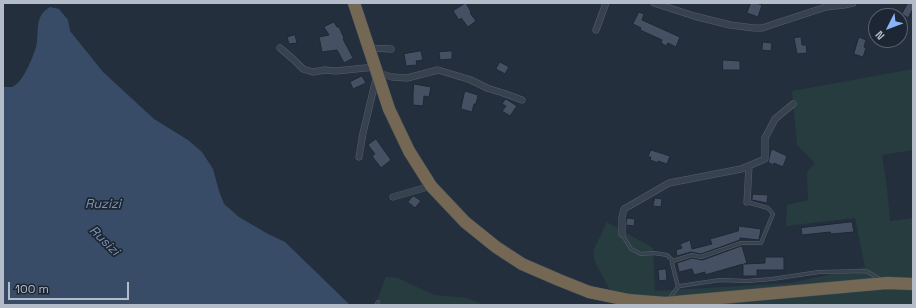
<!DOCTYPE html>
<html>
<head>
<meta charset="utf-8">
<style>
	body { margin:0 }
	#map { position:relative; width:916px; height:308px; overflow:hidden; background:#242f3e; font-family:"Space Grotesk",sans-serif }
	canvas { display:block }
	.frame { position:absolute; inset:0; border:4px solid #b4bcc9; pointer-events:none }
	.north { position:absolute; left:868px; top:8px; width:40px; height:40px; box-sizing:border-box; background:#1d2633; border:1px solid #59626f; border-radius:50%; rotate:228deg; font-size:11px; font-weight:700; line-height:16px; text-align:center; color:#b4bcc9 }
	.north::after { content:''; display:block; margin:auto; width:14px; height:18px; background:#8ab4f8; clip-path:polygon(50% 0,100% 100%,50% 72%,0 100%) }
	.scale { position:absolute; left:8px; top:282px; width:121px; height:18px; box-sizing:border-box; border:2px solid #b4bcc9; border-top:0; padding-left:5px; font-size:12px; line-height:14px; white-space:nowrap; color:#b4bcc9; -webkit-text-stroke:3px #1d2633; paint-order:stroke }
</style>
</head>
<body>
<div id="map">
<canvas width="916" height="308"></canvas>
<div class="frame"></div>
<div class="north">N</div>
<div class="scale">100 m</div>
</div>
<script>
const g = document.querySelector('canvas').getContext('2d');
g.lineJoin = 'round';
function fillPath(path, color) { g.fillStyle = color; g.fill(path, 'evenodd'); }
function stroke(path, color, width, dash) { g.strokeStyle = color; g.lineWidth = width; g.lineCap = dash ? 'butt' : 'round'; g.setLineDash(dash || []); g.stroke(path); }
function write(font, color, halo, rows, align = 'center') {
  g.font = font + ' "Space Grotesk",sans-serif'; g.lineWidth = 3.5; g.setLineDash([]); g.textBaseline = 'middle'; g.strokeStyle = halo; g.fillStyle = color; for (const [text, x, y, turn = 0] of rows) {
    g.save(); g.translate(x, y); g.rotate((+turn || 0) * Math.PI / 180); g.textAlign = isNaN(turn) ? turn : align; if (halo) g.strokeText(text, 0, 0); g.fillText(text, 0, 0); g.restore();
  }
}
const green = new Path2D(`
	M913,69V150L882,155L887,188L890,221L913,218V305H618L595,262L593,251L607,222L653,248L655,291L790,283L865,267L855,218L786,226L787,205L808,200L807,172L815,163L797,145L792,91Z
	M386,277L398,278L434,295L467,298L485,305H375Z`);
const water = new Path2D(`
	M50,7L59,9L68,20L70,31L103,72L154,119L188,140L202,152L213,169L219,191L224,204L239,217L268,234L285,242L350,305H3V87C6,87 10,87 12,87C23,83 33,57 36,47C40,32 33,17 50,7Z`);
const building = new Path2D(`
	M466,3L471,12L470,13L476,21L468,27L461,18L459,20L453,11Z
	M751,3H756L762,5L758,17L747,13Z
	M908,3H913V9L908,18L902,14Z
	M639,12L644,14L642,20L680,37L676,47L668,43L666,46L661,43L662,40L640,30L641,28L633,24Z
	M334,22L337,27H339L344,38L343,39L353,58L344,63L337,50L322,52L319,37L329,35L324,27Z
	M295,35L297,43L289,44L287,37Z
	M801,37L802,45H806L807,53L797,54L794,38Z
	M859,37L866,40L864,47L866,48L863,57L854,54Z
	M763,42L772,43L771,51L762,50Z
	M421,51L423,60L416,61L417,65L406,66L404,54Z
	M452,51V59L440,60L439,52Z
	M723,60L740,61V70H723Z
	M500,62L509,67L505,74L496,69Z
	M362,76L366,83L353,89L350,82Z
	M414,84L431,87L429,97L424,96L423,106L413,105V94Z
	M465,91L478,95L476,104H474L472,112L461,109Z
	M506,99L517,106L510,116L502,111L506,106L502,104Z
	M376,139L391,160L381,168L372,156L375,154L368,145Z
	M772,149L787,156L783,167L774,163L773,165L768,162L769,159L770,154Z
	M651,150L670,156L667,164L658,161V163L650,160L651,157H648Z
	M753,194L768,195L767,203L752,200Z
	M413,196H414L421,201L415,208L408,202Z
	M655,198L662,199L661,207L653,206Z
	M627,218L635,219L634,226L626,225Z
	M852,222L854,232L831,234L830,232L802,235L801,228Z
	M739,226L761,229L759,240L740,238V240L701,254L691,252L677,256L676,250L682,248L680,244L690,240L692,249L712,244L710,239L738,231Z
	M742,246L747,263L744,264L765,263V257H784V270H757V276H743V264L705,275V272L694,275L692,269L679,272L677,263L692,258L702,260Z
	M666,269L667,280L659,281L658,270Z`);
const lane = new Path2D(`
	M622,234L631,249L641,254L654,253L667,255L673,261L672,263L678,287
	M673,261L692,255L701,257L741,243H761L773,214L768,208L747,202
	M669,299L678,287L680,286L720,280L747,281L772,279L819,272L866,271L880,279
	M376,305L378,302`);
const street = new Path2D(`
	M654,3L694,16L730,25L754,28H762L771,25L826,7L828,3
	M826,7L844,5L853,3
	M596,30L606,3
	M280,48L293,59L303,69L313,72L325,70L336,71L375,67
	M368,48L391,49
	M359,157L363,133L377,75H385L392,77L407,78L438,70L471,80L487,88L506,94L522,100
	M393,197L431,186
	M747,202L749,166
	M622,234V217L624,209L669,183L741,169L765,159V138L775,119L793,104`);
const highway = new Path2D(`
	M354,3L389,109L409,151L431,186L465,222L496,247L522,264L559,280L589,292L628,300L665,303L887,283L913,284`);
const waterNames = [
	["Ruzizi",103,204],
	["Rusizi",104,241,44]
];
fillPath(green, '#263c3f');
fillPath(water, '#394c67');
fillPath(building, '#455162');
stroke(building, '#1f2835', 1);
stroke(lane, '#565f6c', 4);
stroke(street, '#565f6c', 7);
stroke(highway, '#434c59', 13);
stroke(lane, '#38414e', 3);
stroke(street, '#38414e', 6);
stroke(highway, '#746855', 12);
write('italic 13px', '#7c92b1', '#1d2633', waterNames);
</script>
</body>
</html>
